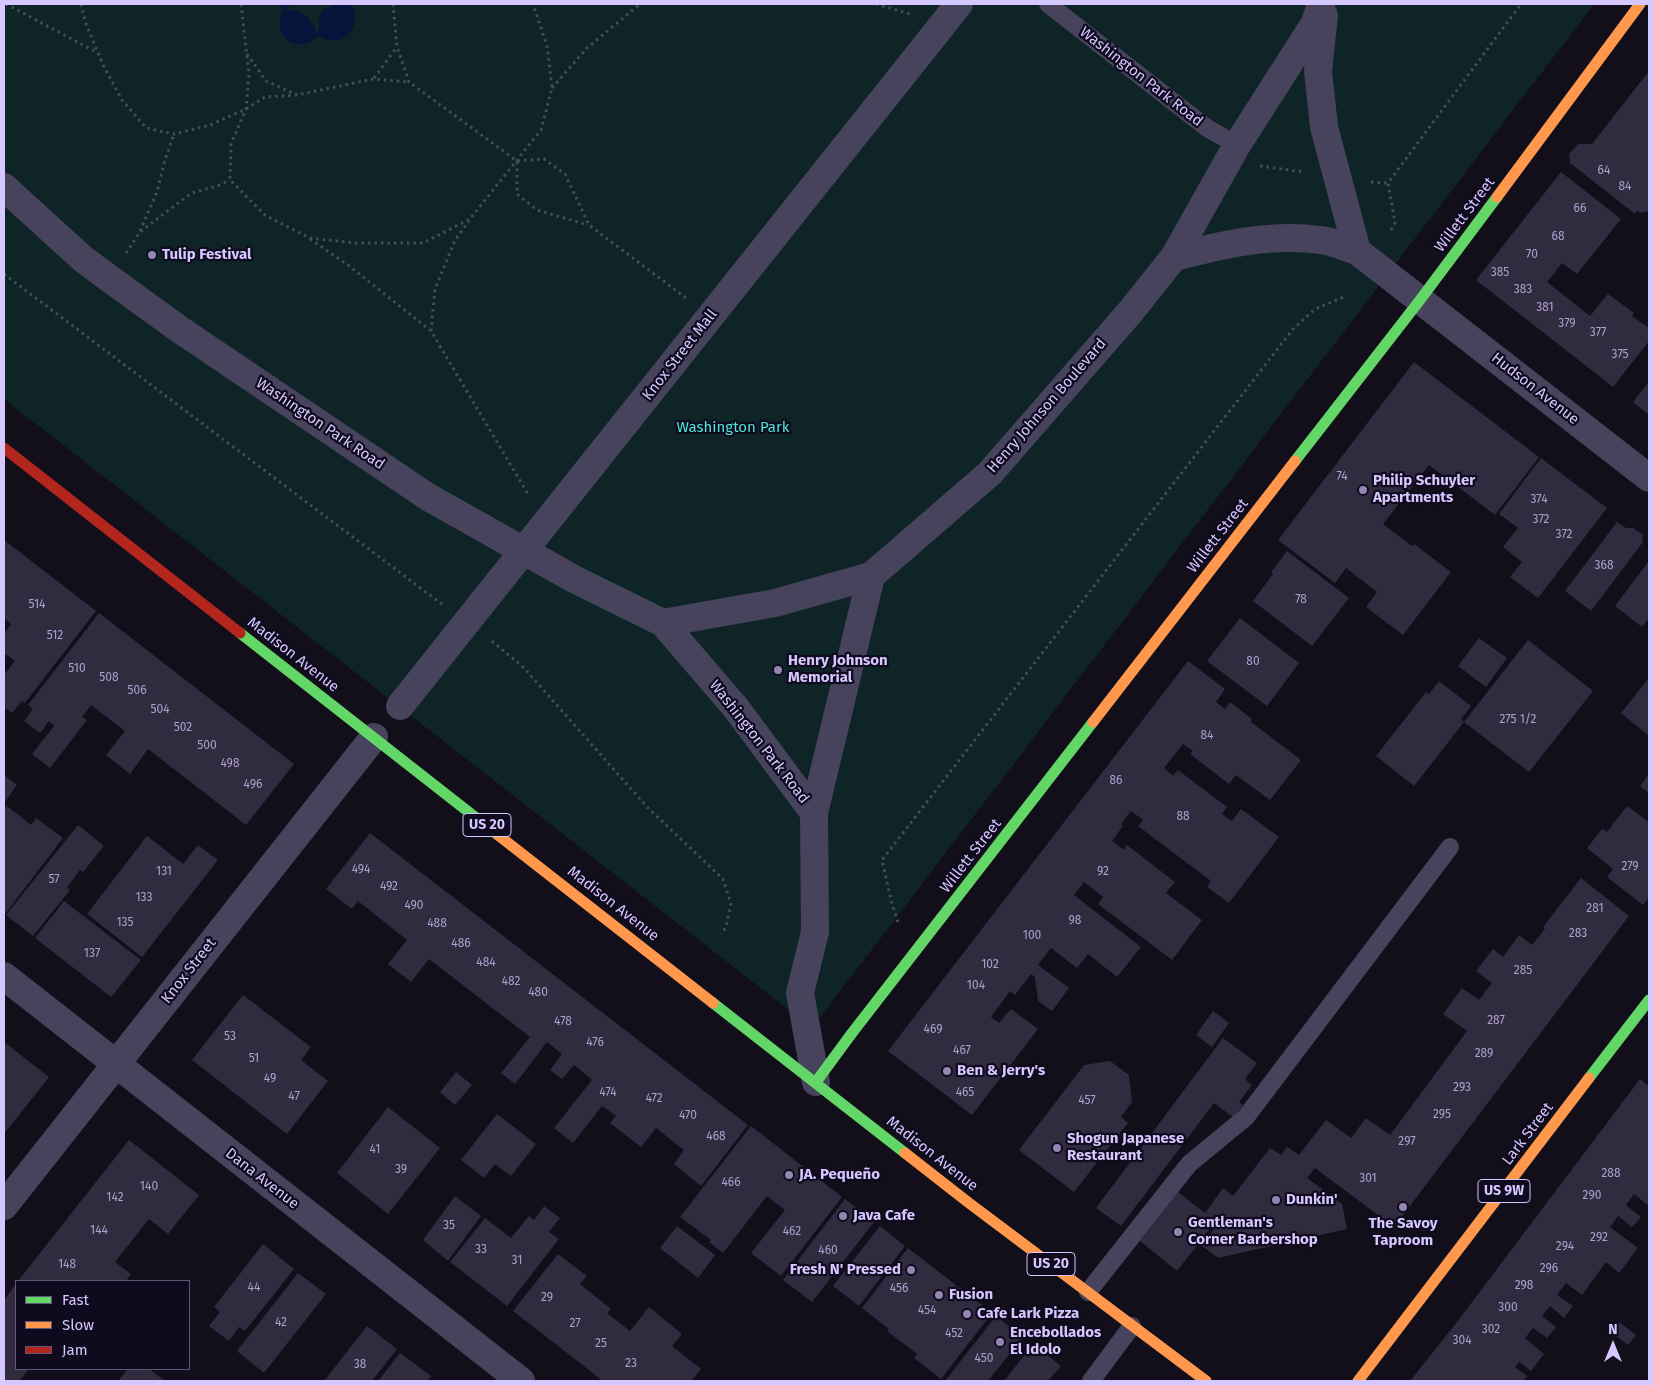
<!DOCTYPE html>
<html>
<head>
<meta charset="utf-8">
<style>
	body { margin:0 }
	#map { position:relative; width:1653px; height:1385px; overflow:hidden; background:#120f1a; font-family:"Fira Sans",sans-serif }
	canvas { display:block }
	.frame { position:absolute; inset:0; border:5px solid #d5c8ff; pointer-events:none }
	.legend { position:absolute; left:15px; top:1280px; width:175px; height:90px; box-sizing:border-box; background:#100a1f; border:1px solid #5f5679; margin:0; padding:6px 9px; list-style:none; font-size:15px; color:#d5c8ff }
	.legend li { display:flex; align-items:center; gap:10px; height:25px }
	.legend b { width:25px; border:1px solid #5f5679 }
	.north { position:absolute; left:1588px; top:1320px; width:50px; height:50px; -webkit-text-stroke:4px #100a1f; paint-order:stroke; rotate:0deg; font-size:14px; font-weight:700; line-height:20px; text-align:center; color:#d5c8ff }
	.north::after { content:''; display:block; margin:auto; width:18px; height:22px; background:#d5c8ff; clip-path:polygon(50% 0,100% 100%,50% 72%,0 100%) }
</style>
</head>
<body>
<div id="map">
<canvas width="1653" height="1385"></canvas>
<div class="frame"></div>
<ul class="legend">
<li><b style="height:6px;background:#63d668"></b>Fast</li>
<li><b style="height:6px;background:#ff974d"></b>Slow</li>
<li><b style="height:6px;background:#b3261e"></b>Jam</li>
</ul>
<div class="north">N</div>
</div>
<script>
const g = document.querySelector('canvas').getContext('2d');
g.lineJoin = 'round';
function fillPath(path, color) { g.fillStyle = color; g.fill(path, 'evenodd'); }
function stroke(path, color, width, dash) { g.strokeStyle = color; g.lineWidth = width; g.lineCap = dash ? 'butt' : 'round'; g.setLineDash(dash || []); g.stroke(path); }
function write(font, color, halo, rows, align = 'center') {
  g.font = font + ' "Fira Sans",sans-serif'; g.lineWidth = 4.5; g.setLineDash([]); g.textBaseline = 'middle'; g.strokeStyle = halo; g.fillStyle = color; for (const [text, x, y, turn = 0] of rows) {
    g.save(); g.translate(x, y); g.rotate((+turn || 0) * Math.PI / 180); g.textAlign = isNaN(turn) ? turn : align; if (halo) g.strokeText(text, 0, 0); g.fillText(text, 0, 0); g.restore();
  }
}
const green = new Path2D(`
	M4,4H1594L812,1028L4,399Z`);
const water = new Path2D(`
	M278,4H299L284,8C309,15 306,12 318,34L320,16L323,10C330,7 341,1 349,4C363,9 353,55 318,36C296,57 270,35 283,8Z`);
const building = new Path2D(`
	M1649,71V211L1642,213L1637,211L1635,214L1570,163L1569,154L1578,144H1592Z
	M1561,172L1621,219L1577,274L1562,263L1547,282L1590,316L1608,294L1634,313L1632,316L1649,328V341L1613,387L1476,280Z
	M1414,362L1539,457L1495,515L1429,465L1383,524L1412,546L1414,544L1451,572L1403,635L1366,607L1377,592L1346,568L1335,583L1278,540Z
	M1649,382V415L1633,402Z
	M1541,458L1607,508L1538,598L1510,577L1522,562L1503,547L1518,528L1499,514Z
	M1617,522L1626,528H1633L1642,534L1643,542L1591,611L1565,591Z
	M4,540L96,611L25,703L22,701L12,713L4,707V675L15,661L4,653V634L11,624L4,618Z
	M1287,551L1349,598L1312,646L1253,601L1273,574L1271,572Z
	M1649,561V618L1642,627L1615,606Z
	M99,613L294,764L246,825L148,749L130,774L106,755L125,731L91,705L82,717L87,720L50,768L32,754L54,726L49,721L40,733L24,721L33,709L28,705Z
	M1240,618L1299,663L1267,706L1207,661Z
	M1479,638L1507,658L1486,687L1458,666Z
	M1528,640L1593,691L1529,772L1464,722Z
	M1188,661L1225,689L1216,702L1225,709L1230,702L1252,719L1251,722L1301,760L1270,800L1236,775L1229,784L1190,754L1193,751L1183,744L1164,768L1173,776L1178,770L1227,807L1222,814L1232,821L1241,809L1279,837L1229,903L1207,887L1211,881L1138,826L1143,820L1131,811L1121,824L1123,826L1112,841L1124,850L1127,845L1175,882L1166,893L1202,920L1172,960L1098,904L1103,897L1084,882L1074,895L1141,947L1117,977L1088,954L1077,968L1051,948L1038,965L1069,988L1052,1011L1038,1001L1035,977L1031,974L1015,995L1010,991L991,1017L999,1023L1011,1009L1038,1029L972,1115L888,1051Z
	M1649,678V736L1621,713Z
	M1439,681L1471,706L1461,719L1464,722L1414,786L1376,756L1426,692L1429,694Z
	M1649,774V793L1640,786Z
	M4,775L17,785L4,803Z
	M7,806L31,825L36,818L63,838L5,914L4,913V809Z
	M1627,806L1649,822V897L1643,905L1607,877L1613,869L1587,848L1602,829L1607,832Z
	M78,825L104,846L83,872L80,870L67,887L70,890L33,936L6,915Z
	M370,833L748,1125L701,1186L674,1164L684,1150L656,1128L641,1147L610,1123L616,1116L602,1106L573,1143L554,1128L592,1080L574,1065L562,1079L550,1070L562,1054L547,1042L515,1084L501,1073L530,1037L429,959L411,982L388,964L407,940L358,901L352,909L326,889Z
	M147,836L183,864L198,845L218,860L142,957L87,914Z
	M1581,878L1629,916L1394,1227L1315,1168L1307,1178L1342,1204L1347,1229L1218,1258L1201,1245L1218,1224L1215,1222L1177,1271L1140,1241L1178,1192L1205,1213L1223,1188L1233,1196L1270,1148L1281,1155L1287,1147L1299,1155L1326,1120L1351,1138L1366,1118L1390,1135L1467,1031L1443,1014L1462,988L1479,1000L1492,983L1476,971L1493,949L1503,957L1519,935L1532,945L1545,929L1543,927Z
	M64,901L141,960L111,997L35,938Z
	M243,995L311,1047L301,1060L328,1081L287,1134L192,1060Z
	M1213,1011L1229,1023L1212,1047L1196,1035Z
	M1223,1038L1257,1063L1245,1079L1252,1085L1239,1102L1243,1105L1234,1118L1214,1103L1121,1226L1096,1208Z
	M4,1042L49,1077L4,1134Z
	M1110,1061L1129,1075L1132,1102L1121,1117L1128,1123L1074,1192L1019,1150L1084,1065Z
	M456,1072L472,1085L455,1105L440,1092Z
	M1640,1079L1649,1086V1206L1634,1194L1626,1205L1641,1217L1632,1227L1618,1216L1610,1227L1638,1248L1619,1273L1606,1262L1582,1295L1566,1283L1557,1295L1573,1306L1564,1318L1550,1306L1542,1316L1556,1327L1547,1338L1533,1328L1525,1338L1544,1354L1531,1371L1519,1362L1515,1367L1527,1376L1523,1381H1410L1457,1322Z
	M388,1107L440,1148L388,1214L337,1173Z
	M497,1114L536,1144L511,1176L495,1164L484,1178L461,1160Z
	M751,1126L842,1197L781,1276L751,1253L785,1210L767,1196L723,1253L709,1242L711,1240L680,1217Z
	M129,1140L199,1195L168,1234L149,1219L115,1262L131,1274L126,1281H18Z
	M455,1196L481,1216L448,1261L423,1240Z
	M845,1199L874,1222L812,1302L783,1280Z
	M544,1206L560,1218L549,1232L559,1239L507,1306L450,1262L485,1218L511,1238L529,1216L534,1220Z
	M677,1226L715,1255L698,1278L660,1248Z
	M880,1226L905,1246L859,1306L833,1286Z
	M263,1244L294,1269L245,1331L239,1327L229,1341L209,1326L220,1312L214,1307Z
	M908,1248L992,1313L941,1379L914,1358L917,1354L887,1331L889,1329L862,1308Z
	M558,1254L587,1276L580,1284L611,1309L607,1313L630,1331L649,1307L682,1334L672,1346L701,1369L691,1381H603L513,1311Z
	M298,1273L326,1294L264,1373L237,1351Z
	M16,1284V1369H29L19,1381H4V1300Z
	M996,1316L1023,1337L988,1381H945Z
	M1619,1322L1636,1335L1628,1345L1611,1332Z
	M367,1326L397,1349L372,1381H324Z
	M1033,1344L1061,1366L1048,1381H1004Z
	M400,1353L431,1376L427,1381H378Z
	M128,1369H149L165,1381H118Z`);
const path = new Path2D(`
	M6,4L98,53
	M81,4L86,24L103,65L122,100L146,128L174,134L210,125L246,109L265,97L297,95L373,79L409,82
	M241,4L249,75L246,109L231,144L230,180L266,216L310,238L355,243H423L470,219L541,130L552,88L547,46L533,4
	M393,4L397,47L409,82L517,161L544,159L565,174L589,225L686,298
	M876,4L910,14
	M247,54L266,81L297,95
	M374,78L397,47
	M552,88L587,48L640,4
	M517,162V194L537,210L588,225
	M1260,166L1304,172
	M1371,182L1388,183
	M1391,230L1395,223L1388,183L1521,4
	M140,231L157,192L165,160L174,134
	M310,239L348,265L431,331L528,494
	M126,253L140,232L178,203L192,193L220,185L230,180
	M4,274L443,605
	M431,331L435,289L455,240L469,221
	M492,641L524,668L648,808L723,879L731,904L726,927L721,934
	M898,922L892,904L882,860L1293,329L1315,309L1344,297`);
const lane = new Path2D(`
	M1048,4L1207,128L1237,145
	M1088,1292L1189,1164L1246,1117L1450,847
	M1091,1381L1132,1326`);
const street = new Path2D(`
	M1324,15L1318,71L1324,127L1357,251
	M4,187L83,259L110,279L179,329L428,497L574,579L663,623L775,603L871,576
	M1174,257C1222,245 1270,233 1320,240C1332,241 1345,247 1357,251L1649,478
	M663,623L736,708L814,813L815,932L800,993L816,1082
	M400,706L959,4
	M814,813L871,576L990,473L1131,311L1174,257L1237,145L1315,23L1321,4
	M4,976L521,1381
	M4,1206L374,737`);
const fast = new Path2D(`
	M1295,461L1420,300L1497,197
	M240,633L498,835
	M713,1003L905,1153
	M1589,1078L1649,1000
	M816,1082L852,1033L1093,722`);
const slow = new Path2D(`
	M1497,197L1640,4
	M1093,722L1295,461
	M498,835L713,1003
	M905,1153L969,1203L1206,1381
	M1358,1381L1589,1078`);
const jam = new Path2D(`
	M4,448L240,633`);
const markers = [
	[152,255,5,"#9187af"],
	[1363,490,5,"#9187af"],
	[778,670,5,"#9187af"],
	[947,1071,5,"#9187af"],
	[1057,1148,5,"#9187af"],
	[789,1175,5,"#9187af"],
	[1276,1200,5,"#9187af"],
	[1403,1207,5,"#9187af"],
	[843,1216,5,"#9187af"],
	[1178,1232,5,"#9187af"],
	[911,1270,5,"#9187af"],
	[939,1295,5,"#9187af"],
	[967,1314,5,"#9187af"],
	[1000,1342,5,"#9187af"]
];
const numberNames = [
	["64",1604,171],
	["84",1625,187],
	["66",1580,209],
	["68",1558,237],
	["70",1532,255],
	["385",1500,273],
	["383",1523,290],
	["381",1545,308],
	["379",1567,324],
	["377",1598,333],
	["375",1620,355],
	["74",1342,477],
	["374",1539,500],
	["372",1541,520],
	["372",1564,535],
	["368",1604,566],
	["78",1301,600],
	["514",37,605],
	["512",55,636],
	["80",1253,662],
	["510",77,669],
	["508",109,678],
	["506",137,691],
	["504",160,710],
	["275 1/2",1518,720],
	["502",183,728],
	["84",1207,736],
	["500",207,746],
	["498",230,764],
	["86",1116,781],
	["496",253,785],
	["88",1183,817],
	["279",1630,867],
	["494",361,870],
	["131",164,872],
	["92",1103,872],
	["57",54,880],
	["492",389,887],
	["133",144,898],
	["490",414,906],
	["281",1595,909],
	["98",1075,921],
	["135",125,923],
	["488",437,924],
	["283",1578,934],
	["100",1032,936],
	["486",461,944],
	["137",92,954],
	["484",486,963],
	["102",990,965],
	["285",1523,971],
	["482",511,982],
	["104",976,986],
	["480",538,993],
	["287",1496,1021],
	["478",563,1022],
	["469",933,1030],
	["53",230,1037],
	["476",595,1043],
	["467",962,1051],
	["289",1484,1054],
	["51",254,1059],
	["49",270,1079],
	["293",1462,1088],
	["474",608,1093],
	["465",965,1093],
	["47",294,1097],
	["472",654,1099],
	["457",1087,1101],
	["295",1442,1115],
	["470",688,1116],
	["468",716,1137],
	["297",1407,1142],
	["41",375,1150],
	["39",401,1170],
	["288",1611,1174],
	["301",1368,1179],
	["466",731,1183],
	["140",149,1187],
	["290",1592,1196],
	["142",115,1198],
	["35",449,1226],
	["144",99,1231],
	["462",792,1232],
	["292",1599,1238],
	["294",1565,1247],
	["33",481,1250],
	["460",828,1251],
	["31",517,1261],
	["148",67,1265],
	["296",1549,1269],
	["298",1524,1286],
	["44",254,1288],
	["456",899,1289],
	["29",547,1298],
	["300",1508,1308],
	["454",927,1311],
	["42",281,1323],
	["27",575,1324],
	["302",1491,1330],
	["452",954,1334],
	["304",1462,1341],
	["25",601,1344],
	["450",984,1359],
	["23",631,1364],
	["38",360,1365]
];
const shields = [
	[487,825,48],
	[1504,1191,52],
	[1051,1264,48]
];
const shieldNames = [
	["US 20",487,825],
	["US 9W",1504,1191],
	["US 20",1051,1264]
];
const streetNames = [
	["Washington Park Road",1141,77,38],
	["Willett Street",1465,215,-53],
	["Knox Street Mall",680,355,-52],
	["Hudson Avenue",1535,389,38],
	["Henry Johnson Boulevard",1047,406,-49],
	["Washington Park Road",320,424,34],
	["Willett Street",1218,536,-52],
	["Madison Avenue",293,655,38],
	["Washington Park Road",759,742,52],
	["Willett Street",971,856,-52],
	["Madison Avenue",613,904,38],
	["Knox Street",189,971,-52],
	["Lark Street",1528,1134,-53],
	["Madison Avenue",932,1154,38],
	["Dana Avenue",262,1179,38]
];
const poiNames = [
	["Tulip Festival",162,255],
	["Philip Schuyler",1373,481],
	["Apartments",1373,498],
	["Henry Johnson",788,661],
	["Memorial",788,678],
	["Ben & Jerry's",957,1071],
	["Shogun Japanese",1067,1139],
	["Restaurant",1067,1156],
	["JA. Pequeño",799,1175],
	["Dunkin'",1286,1200],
	["Java Cafe",853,1216],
	["Gentleman's",1188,1223],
	["Corner Barbershop",1188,1240],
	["The Savoy",1403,1224,"center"],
	["Taproom",1403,1241,"center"],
	["Fresh N' Pressed",901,1270,"right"],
	["Fusion",949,1295],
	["Cafe Lark Pizza",977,1314],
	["Encebollados",1010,1333],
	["El Idolo",1010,1350]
];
const parkNames = [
	["Washington Park",733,428]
];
fillPath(green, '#0e2427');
fillPath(water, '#06133a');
fillPath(building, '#302b3e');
stroke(path, '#424d5e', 3, [2.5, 4]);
stroke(lane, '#47435c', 18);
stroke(street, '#47435c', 28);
stroke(fast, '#63d668', 11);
stroke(slow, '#ff974d', 11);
stroke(jam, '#b3261e', 11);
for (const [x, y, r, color] of markers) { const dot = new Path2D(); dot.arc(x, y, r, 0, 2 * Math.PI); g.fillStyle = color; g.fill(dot); stroke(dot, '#100a1f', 2); }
write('12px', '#aca1cf', null, numberNames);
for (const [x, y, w] of shields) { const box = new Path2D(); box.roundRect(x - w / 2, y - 11.5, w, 23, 4); g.fillStyle = '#100a1f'; g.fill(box); stroke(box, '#d5c8ff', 1); }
write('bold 14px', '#d5c8ff', null, shieldNames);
write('15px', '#d5c8ff', '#100a1f', streetNames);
write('bold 15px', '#d5c8ff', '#100a1f', poiNames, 'left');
write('15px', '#4ce7d3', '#100a1f', parkNames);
</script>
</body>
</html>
